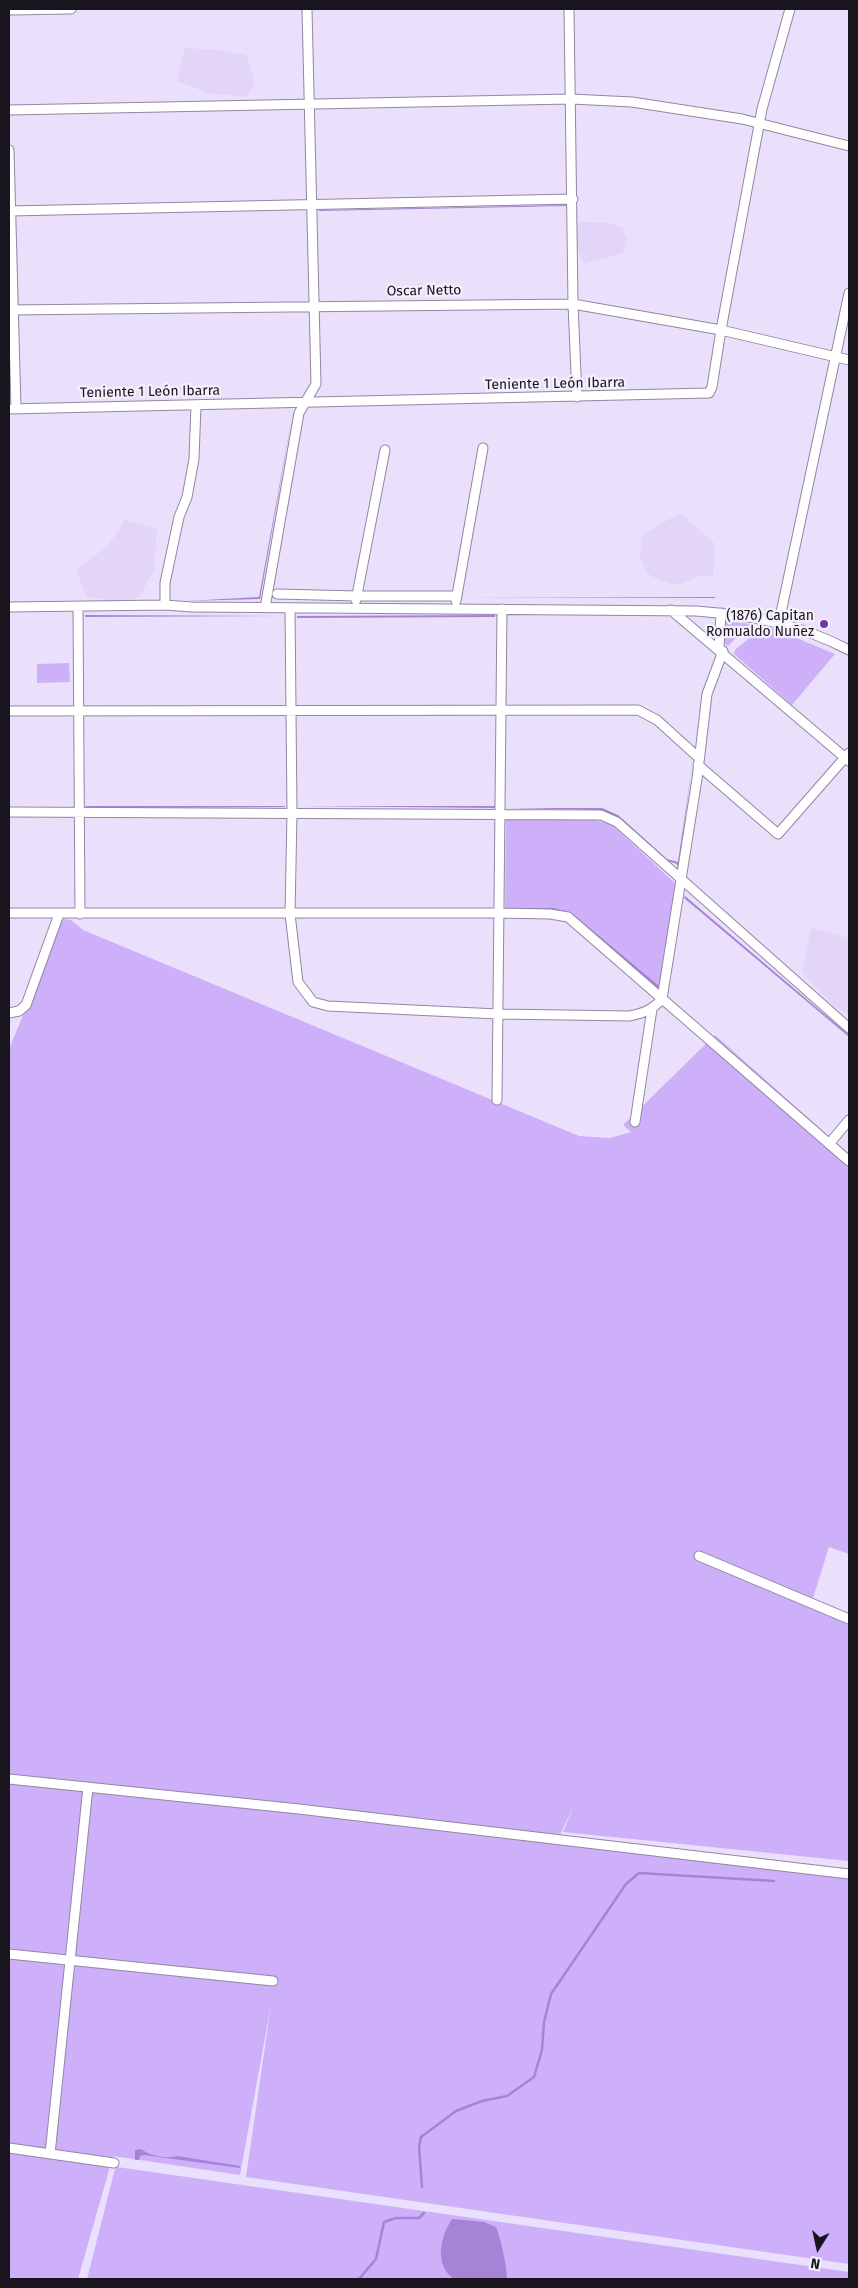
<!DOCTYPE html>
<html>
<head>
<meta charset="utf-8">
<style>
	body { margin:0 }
	#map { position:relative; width:858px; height:2288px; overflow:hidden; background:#eae0fc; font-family:"Fira Sans",sans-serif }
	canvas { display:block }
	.frame { position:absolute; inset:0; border:10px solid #19151e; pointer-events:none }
	.north { position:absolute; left:793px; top:2223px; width:50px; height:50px; -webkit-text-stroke:4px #f4f0fc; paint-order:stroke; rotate:190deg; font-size:14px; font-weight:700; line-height:20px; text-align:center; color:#19151e }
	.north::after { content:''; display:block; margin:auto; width:18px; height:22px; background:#19151e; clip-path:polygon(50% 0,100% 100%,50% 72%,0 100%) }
</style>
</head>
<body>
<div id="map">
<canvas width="858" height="2288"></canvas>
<div class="frame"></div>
<div class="north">N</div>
</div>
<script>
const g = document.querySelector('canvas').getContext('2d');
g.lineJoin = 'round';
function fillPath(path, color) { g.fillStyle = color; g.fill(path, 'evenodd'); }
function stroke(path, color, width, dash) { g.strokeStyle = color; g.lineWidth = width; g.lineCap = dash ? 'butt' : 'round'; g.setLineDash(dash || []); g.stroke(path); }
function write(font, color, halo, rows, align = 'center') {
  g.font = font + ' "Fira Sans",sans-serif'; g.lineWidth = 4.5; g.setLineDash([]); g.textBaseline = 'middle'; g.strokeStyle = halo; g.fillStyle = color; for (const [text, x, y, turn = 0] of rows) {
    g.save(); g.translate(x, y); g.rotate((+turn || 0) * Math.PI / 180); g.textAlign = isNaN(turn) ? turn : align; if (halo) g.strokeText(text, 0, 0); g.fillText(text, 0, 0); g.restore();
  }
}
const built = new Path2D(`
	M185,48L220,50L246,55L255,83L247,97L208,93L177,81Z
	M585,222L610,223L622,227L627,239L623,253L584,264L575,242L576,224Z
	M680,513L715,544L713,577L702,575L680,584H673L651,576L646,571L640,558L642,535Z
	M125,520L157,529L154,571L139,597L119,602L86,597L76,569L108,546Z
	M811,928L849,938V1016L833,1005L802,972Z`);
const green = new Path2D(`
	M727,621L750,624L728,646L725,644L724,624Z
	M763,627L775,629L835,654L792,705L734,654L735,650Z
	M69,663L70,682L37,683V664Z
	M506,818L591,819L611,824L676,884L659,988L572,915L553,910L505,909Z
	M63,919L71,920L83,930L579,1136L610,1138L631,1132L623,1125L715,1035L849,1154V1554L829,1547L813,1598L849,1613V1861L563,1832L574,1805L559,1837L9,1777V1049Z
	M9,1779L849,1876V2264L246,2177L271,2005L240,2175L113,2156L78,2279H9Z
	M117,2167L849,2272V2279H87L115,2169Z`);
const water = new Path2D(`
	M567,205L566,206L319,211V210Z
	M293,411L260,599L186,601L259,597Z
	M465,597H715V598Z
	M85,615L284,616L85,617Z
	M495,615V617L297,618V616Z
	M693,759L678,869L677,864L668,861L616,816L602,810L507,808H602L618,815L667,859L678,862Z
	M86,806H285V807L86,808Z
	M297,806H495V808Z
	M675,884L676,885L658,989L572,915L554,909L506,908H554L573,914L659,986Z
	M685,896L849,1035V1037L684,898Z
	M141,2149C150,2156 166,2159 177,2156L240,2166V2168L144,2155L140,2156L139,2160H135V2150Z
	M452,2219L484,2222L496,2227C501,2239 507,2267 507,2279H454C434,2265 440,2237 452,2219Z`);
const stream = new Path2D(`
	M422,2187L419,2147L421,2137L456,2111L482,2101L507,2096L534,2077L542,2050L544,2022L551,1994L626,1884L639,1873L774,1881
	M359,2279L376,2259L384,2222L396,2218H419L424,2213`);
const minor = new Path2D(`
	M569,9L573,304L577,397
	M9,10L71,9
	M9,110L571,99L632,102L742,119L849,146
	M9,150L16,409
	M9,211L573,199
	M9,310L573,304L721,330L849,360
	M9,409L709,393L712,387L721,330L762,109L790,9
	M277,594L357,596H457
	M356,600L385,450
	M456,601L483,448
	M165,605V583L179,517L187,497L194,459L196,405
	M9,607L165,605L192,607L696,611C752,615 799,624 849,650
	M78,607L80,914
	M265,608L299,413L316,384L307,9
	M290,608L292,813L290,914L298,982L313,1002L328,1006L498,1014L629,1016C644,1013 652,1010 662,999L697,779L707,694L723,651
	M671,610L849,761
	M779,622L849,293
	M719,648L721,613
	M9,711L638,710L657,720L699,758
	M698,765L778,834L849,753
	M9,812L601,815L617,822L849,1028
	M9,913H499L550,914L568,917L849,1161
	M9,1013L19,1011L26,1005L59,914
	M497,1100L502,609
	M635,1122L652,1009
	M829,1144L849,1120
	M699,1556L849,1619
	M9,1779L299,1809L849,1874
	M9,1954L273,1981
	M9,2148L114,2163
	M50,2154L88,1787`);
const markers = [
	[824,624,5,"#7137ad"]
];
const streetNames = [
	["Oscar Netto",424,291,-1],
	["Teniente 1 León Ibarra",555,384,-1],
	["Teniente 1 León Ibarra",150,392,-1]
];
const poiNames = [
	["(1876) Capitan",814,616],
	["Romualdo Nuñez",814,632]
];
fillPath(built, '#e2d5f8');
fillPath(green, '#cdaffa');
fillPath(water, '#a683d6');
stroke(stream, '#a683d6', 2.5);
stroke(minor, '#9187a1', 11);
stroke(minor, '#fff', 9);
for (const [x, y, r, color] of markers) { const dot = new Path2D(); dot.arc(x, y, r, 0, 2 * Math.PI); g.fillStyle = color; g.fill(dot); stroke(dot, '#f4f0fc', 2); }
write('14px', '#19151e', '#f4f0fc', streetNames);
write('14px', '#19151e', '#f4f0fc', poiNames, 'right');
</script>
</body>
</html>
